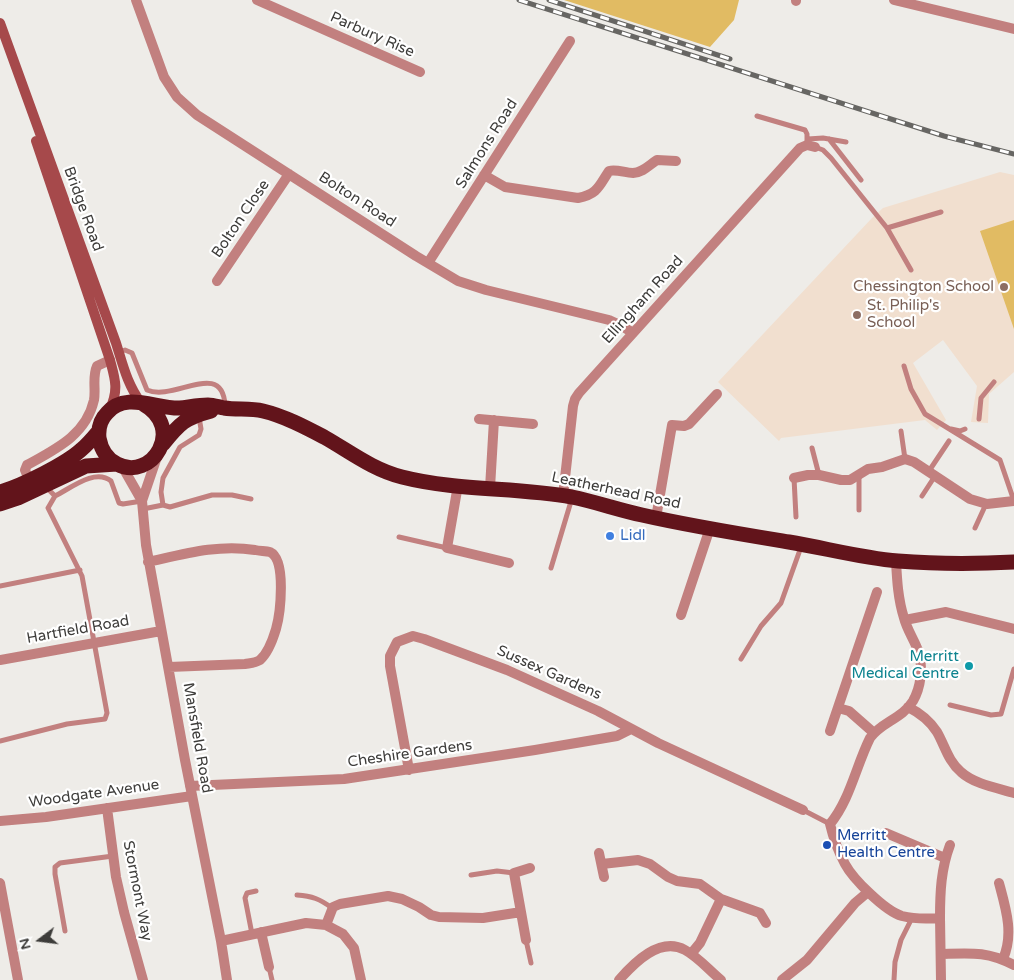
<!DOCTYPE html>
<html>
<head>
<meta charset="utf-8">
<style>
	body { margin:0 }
	#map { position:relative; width:1014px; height:980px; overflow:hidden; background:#eeece8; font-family:"Varela Round",sans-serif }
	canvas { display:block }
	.north { position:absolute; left:15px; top:915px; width:50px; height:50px; -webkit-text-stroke:4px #fff; paint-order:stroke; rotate:255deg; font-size:14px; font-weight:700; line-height:20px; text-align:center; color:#3d3c3a }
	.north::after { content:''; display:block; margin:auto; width:18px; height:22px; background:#3d3c3a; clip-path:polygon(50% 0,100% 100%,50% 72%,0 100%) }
</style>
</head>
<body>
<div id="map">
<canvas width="1014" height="980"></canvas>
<div class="north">N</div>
</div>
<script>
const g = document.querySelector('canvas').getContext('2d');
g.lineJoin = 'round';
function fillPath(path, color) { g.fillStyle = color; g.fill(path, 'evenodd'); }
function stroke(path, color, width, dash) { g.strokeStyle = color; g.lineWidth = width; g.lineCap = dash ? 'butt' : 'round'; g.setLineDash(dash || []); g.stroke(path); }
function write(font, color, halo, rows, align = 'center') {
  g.font = font + ' "Varela Round",sans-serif'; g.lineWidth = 4.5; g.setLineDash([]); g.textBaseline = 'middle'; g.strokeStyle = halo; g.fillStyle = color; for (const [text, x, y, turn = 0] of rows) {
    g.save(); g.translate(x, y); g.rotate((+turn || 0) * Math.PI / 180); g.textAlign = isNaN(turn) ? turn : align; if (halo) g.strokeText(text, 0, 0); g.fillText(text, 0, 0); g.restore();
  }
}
const education = new Path2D(`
	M1000,172L1014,175V372L989,394L988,423L971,422L977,386L943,340L913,363L946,420L937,430L925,420L781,438L779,441L718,382L872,218L883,208Z`);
const green = new Path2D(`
	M564,0H739L734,20L710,47Z
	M1014,220V329L980,231Z`);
const lane = new Path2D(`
	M757,116L805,130L807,134V145
	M808,139L823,138L846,142
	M829,139L861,180
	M815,147L823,150L831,158L887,228L941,212
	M887,228L911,270
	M119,352L125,350L132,353L147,390C174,402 222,359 225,405
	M904,366L911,389L925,414L1000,460L1014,501
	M979,419L981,398L994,382
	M951,429L960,431L965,429
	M901,431L905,459
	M812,448L819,475
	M929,471L949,441
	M859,475V510
	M794,478L796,517
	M46,487L55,496C71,488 95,468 111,481L119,503L123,504L142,501
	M922,496L935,476
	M163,505L161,492L163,478L180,447L199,435L201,429L199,417
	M143,509L163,505L170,507L212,495H232L251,499
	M975,528L986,504
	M399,537L447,548
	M551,568L572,498
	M0,586L80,570
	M741,659L761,626L781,603L801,547
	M950,705L991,715L1001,714L1014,669
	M0,741L67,724L105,719L107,713L82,576L48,508L55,496
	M803,810L830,824
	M471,875L497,871L514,873
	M297,895C312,896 320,899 332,908
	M65,931L55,874V867L60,863L113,856
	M252,934L245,898L247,893L256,891
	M526,940L531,963
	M269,967L272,980
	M894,980L895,962L901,940L912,918`);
const street = new Path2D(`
	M136,0L164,77L177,97L197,115L416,256L458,281L486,290L609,320L622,326L633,333
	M257,0L420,72
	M894,0L1014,29
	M796,1V0
	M484,175L505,187L578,198C598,194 599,186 609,171C617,169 625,173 633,173C644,172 649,165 657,160L676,161
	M428,263L570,41
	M217,281L289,174
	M479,419L533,424
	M158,454L142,501L146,545L185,760L221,941L227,980
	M122,466L142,501
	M794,478L808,475H819L841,480H850L868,469L882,467L905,459L914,462L970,499L987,504L1014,501
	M29,480L25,470L27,465C56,449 86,435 94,400C96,389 92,377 97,366L110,360
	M458,485L447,548L509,563
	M490,488L494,420
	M563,496L573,406L575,399L579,393L800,148L807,145L815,147
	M656,518L672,425L684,426L689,424L717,394
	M896,561C897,580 898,599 904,618C907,630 915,641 919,653C923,668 921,687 913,701C902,719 881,722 870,738C856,766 850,800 830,824C833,837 838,851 845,864C853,879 885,911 902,916C914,919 928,919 940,918L941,980
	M148,562C184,554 218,544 255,550C259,551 266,551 270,552C287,560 280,615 276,629C273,639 268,653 260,660C255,663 251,663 245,664L169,667
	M681,615L710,528
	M905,620L946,612L1014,629
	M0,660L161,631
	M908,707C920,713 930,721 937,732C945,746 948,761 961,772C974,784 997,788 1014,793
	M838,708L849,711L874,733
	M830,731L877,592
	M409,770L390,666V656L397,642L413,636L424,639L507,670L598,711L658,743L803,810
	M190,786L344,779L535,750L617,736L631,729
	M107,808L116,877L124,912L143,980
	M0,821L46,817L192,796
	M886,833L945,858
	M599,853L604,877
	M602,864L638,860L650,864L668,877L677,881L700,884L721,899L760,913L766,923
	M0,883L18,980
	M999,883C1006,909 1014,934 1003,959
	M940,918C940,892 941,869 950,845
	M326,925L333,907L340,904L388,896L402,899L419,907L431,915L439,917L483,918L521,912
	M261,932L269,967
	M526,940L514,873L530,868
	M221,941L306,923L326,925L343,934L354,948L361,980
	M691,954L700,943L721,899
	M941,954C971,953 987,951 1014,965
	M619,980C634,963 660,936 685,950C698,957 709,970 721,980
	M782,980L807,960L855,903L868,892`);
const secondary = new Path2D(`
	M0,23L116,343C123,365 127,384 141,403
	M36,141L110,360C115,379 119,389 110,409`);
const highway = new Path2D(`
	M143,404C186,428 152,482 117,464C107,459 101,449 99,438C98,428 100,420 107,413C125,391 156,409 180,408C189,407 199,405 208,405C213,405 219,407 224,408C237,410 250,408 263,411C284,416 305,427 324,437C349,451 373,470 402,477C457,491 516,487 572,497C596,502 619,510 642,515C690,526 740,534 789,542C825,548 862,558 898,561C936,564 976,564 1014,562
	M163,444C180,423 185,418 211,411
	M0,492C21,486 66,464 82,449C88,444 93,438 98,432
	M0,504L18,498L86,466L117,464`);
const rail = new Path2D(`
	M519,0L944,136L1014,154
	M549,0L730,59`);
const markers = [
	[1004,287,5,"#8d6e63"],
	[857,315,5,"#8d6e63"],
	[610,536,5,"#3f7fe0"],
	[969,666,5,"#0f9aa8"],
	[827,845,5,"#1a4fb4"]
];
const streetNames = [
	["Parbury Rise",372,35,24],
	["Salmons Road",487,144,-58],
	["Bolton Road",357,200,33],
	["Bridge Road",83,209,70],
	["Bolton Close",241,219,-56],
	["Ellingham Road",643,300,-48],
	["Leatherhead Road",616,491,12],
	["Hartfield Road",78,630,-10],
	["Sussex Gardens",549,673,24],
	["Mansfield Road",197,738,80],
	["Cheshire Gardens",410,754,-8],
	["Woodgate Avenue",94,794,-8],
	["Stormont Way",137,891,79]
];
const educationNames = [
	["Chessington School",994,287],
	["St. Philip's",867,306,"left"],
	["School",867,323,"left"]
];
const shopNames = [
	["Lidl",620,536]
];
const cultureNames = [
	["Merritt",959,657],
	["Medical Centre",959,674]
];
const transitNames = [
	["Merritt",837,836],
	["Health Centre",837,853]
];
fillPath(education, '#f1dfcf');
fillPath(green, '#e1bb63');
stroke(lane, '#c2807f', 5);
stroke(street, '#c2807f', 10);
stroke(secondary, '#a6494b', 10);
stroke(highway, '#62141b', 15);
stroke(rail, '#676663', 5);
stroke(rail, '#fff', 3, [9]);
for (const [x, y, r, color] of markers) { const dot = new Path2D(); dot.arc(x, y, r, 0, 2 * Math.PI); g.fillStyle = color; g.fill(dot); stroke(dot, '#fff', 2); }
write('15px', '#3d3c3a', '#fff', streetNames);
write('15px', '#785e54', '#fff', educationNames, 'right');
write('15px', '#366cbe', '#fff', shopNames, 'left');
write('15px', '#0d838f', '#fff', cultureNames, 'right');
write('15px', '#164399', '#fff', transitNames, 'left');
</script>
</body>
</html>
